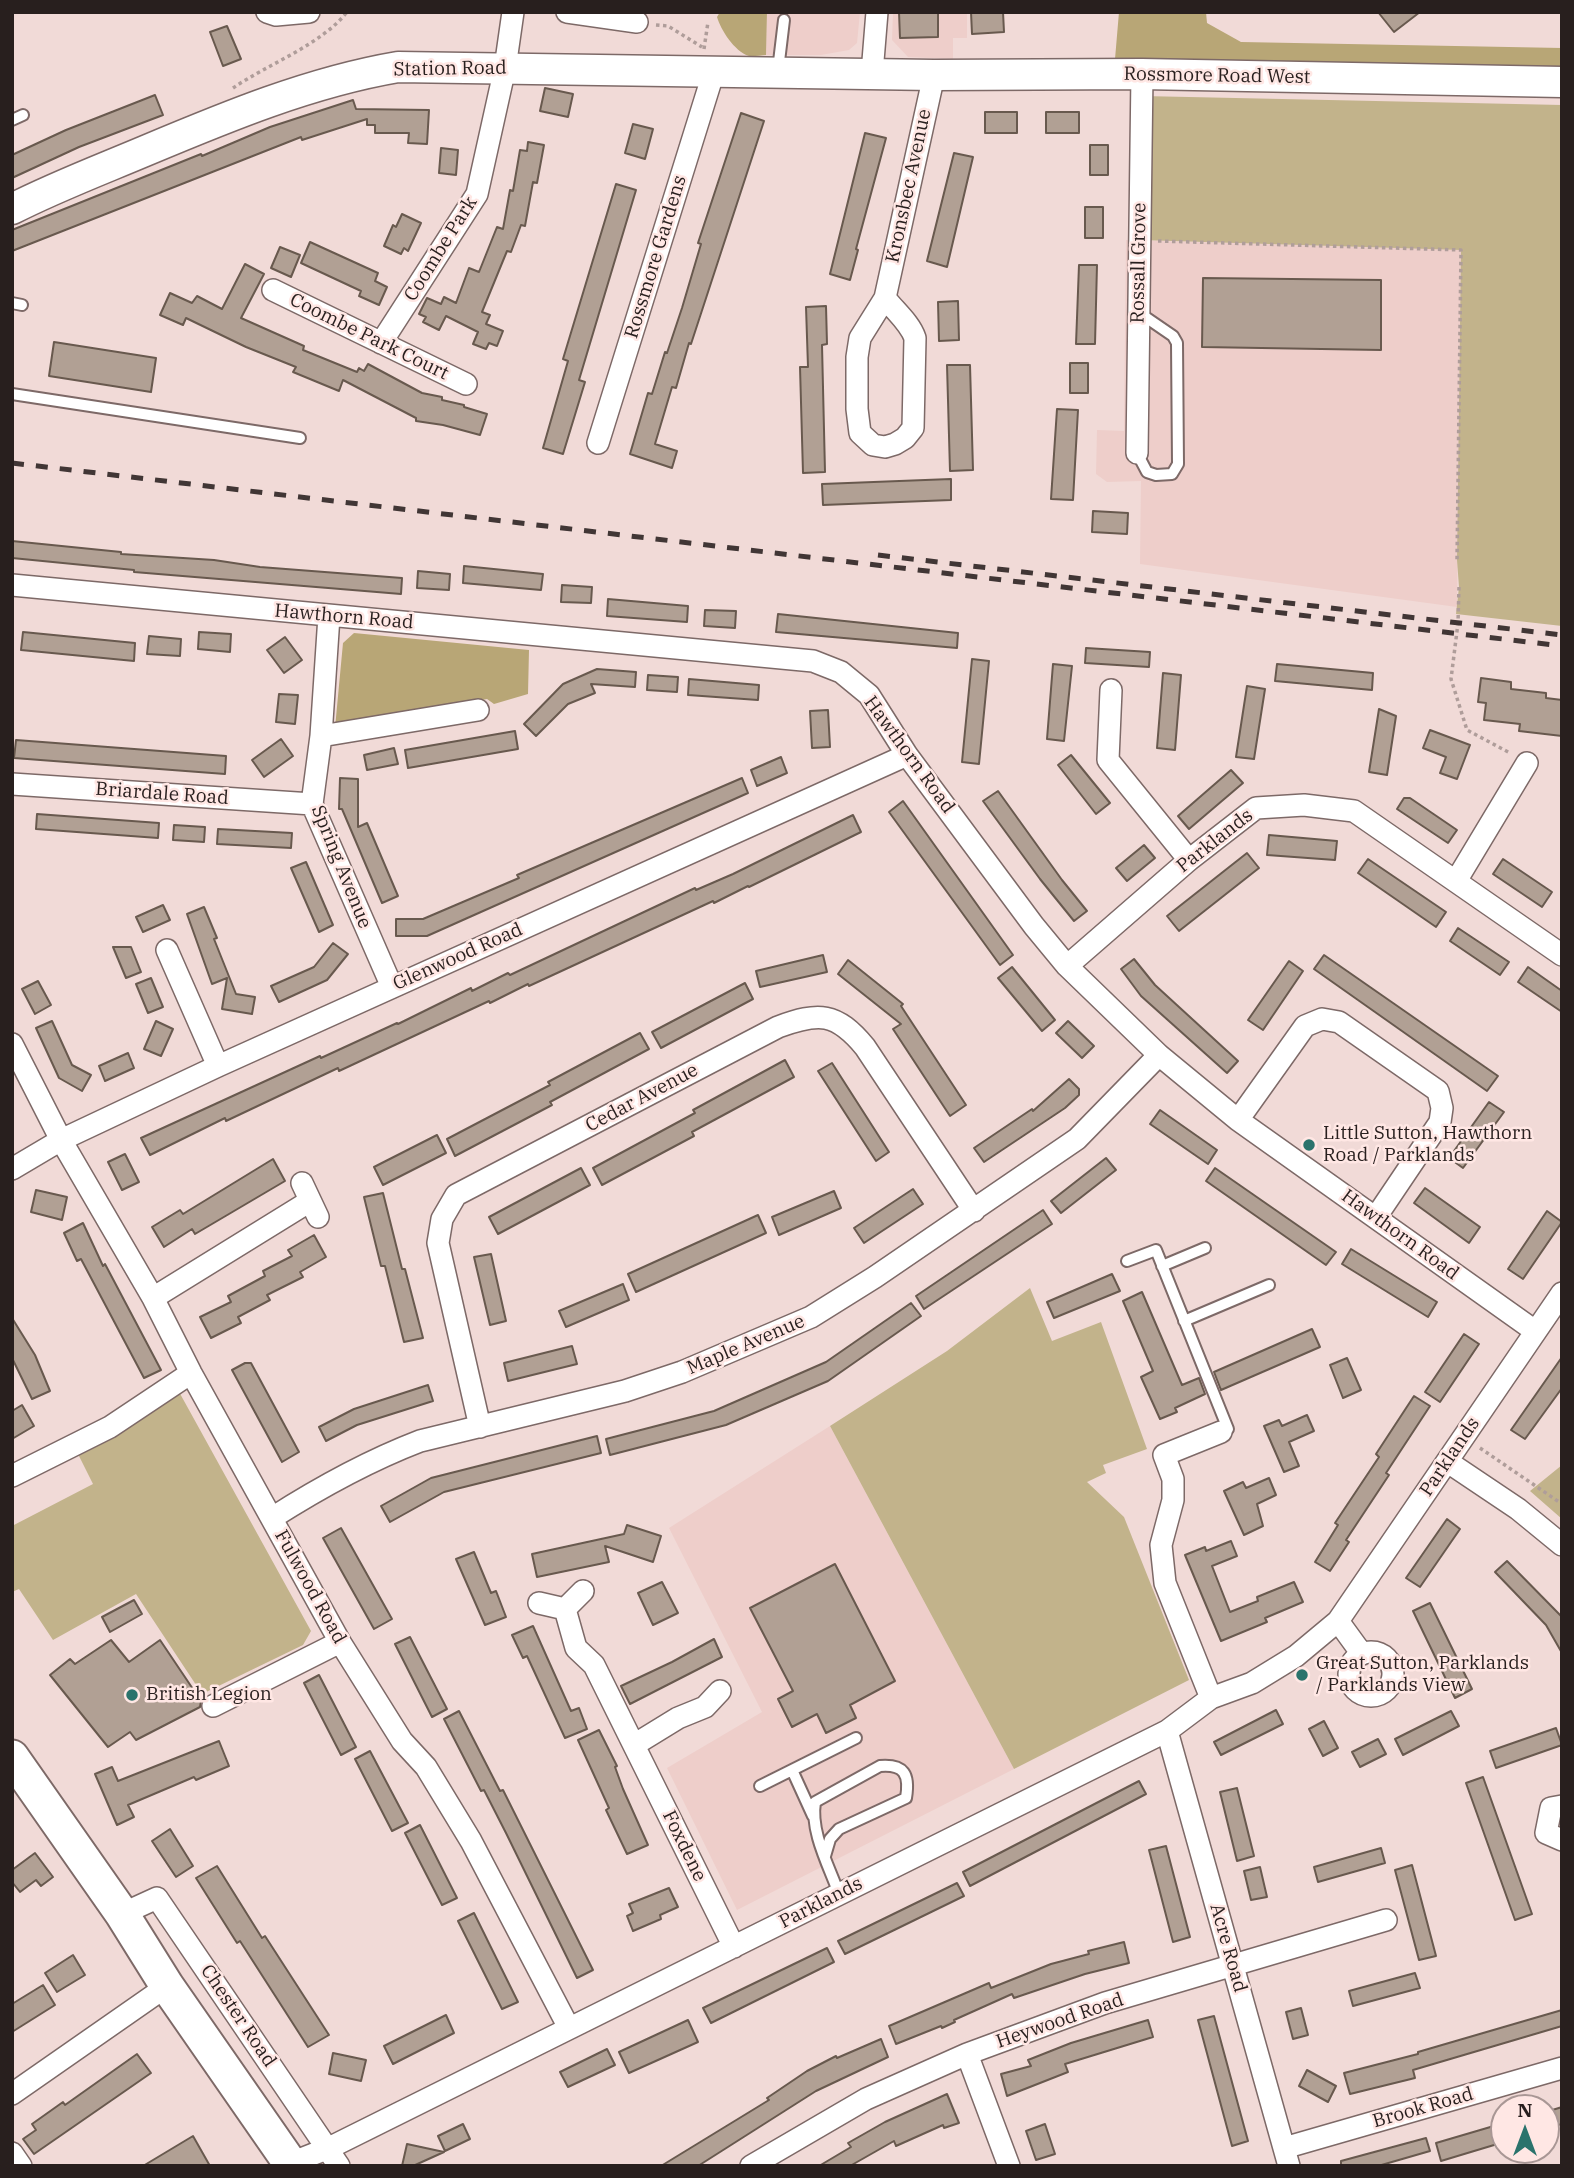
<!DOCTYPE html>
<html>
<head>
<meta charset="utf-8">
<style>
	body { margin:0 }
	#map { position:relative; width:1574px; height:2178px; overflow:hidden; background:#f1dad7; font-family:"IBM Plex Serif",serif }
	canvas { display:block }
	.frame { position:absolute; inset:0; border:14px solid #281f1e; pointer-events:none }
	.north { position:absolute; left:1490px; top:2094px; width:70px; height:70px; box-sizing:border-box; background:#ffe7e4; border:2px solid #a99795; border-radius:50%; rotate:0deg; font-size:19px; font-weight:700; line-height:28px; text-align:center; color:#281f1e }
	.north::after { content:''; display:block; margin:auto; width:24px; height:32px; background:#2b736c; clip-path:polygon(50% 0,100% 100%,50% 72%,0 100%) }
</style>
</head>
<body>
<div id="map">
<canvas width="1574" height="2178"></canvas>
<div class="frame"></div>
<div class="north">N</div>
</div>
<script>
const g = document.querySelector('canvas').getContext('2d');
g.lineJoin = 'round';
function fillPath(path, color) { g.fillStyle = color; g.fill(path, 'evenodd'); }
function stroke(path, color, width, dash) { g.strokeStyle = color; g.lineWidth = width; g.lineCap = dash ? 'butt' : 'round'; g.setLineDash(dash || []); g.stroke(path); }
function write(font, color, halo, rows, align = 'center') {
  g.font = font + ' "IBM Plex Serif",serif'; g.lineWidth = 5; g.setLineDash([]); g.textBaseline = 'middle'; g.strokeStyle = halo; g.fillStyle = color; for (const [text, x, y, turn = 0] of rows) {
    g.save(); g.translate(x, y); g.rotate((+turn || 0) * Math.PI / 180); g.textAlign = isNaN(turn) ? turn : align; if (halo) g.strokeText(text, 0, 0); g.fillText(text, 0, 0); g.restore();
  }
}
const built = new Path2D(`
	M767,12H860L857,43L849,50L821,55H766Z
	M893,12H967V38H953V59L908,57L892,40Z
	M1126,240L1461,250L1457,607L1140,564L1141,481L1107,482L1096,474L1097,430L1124,431Z
	M830,1426L1014,1769L737,1910L667,1768L762,1712L669,1528Z`);
const green = new Path2D(`
	M1142,96L1562,105V626L1456,614L1459,587L1457,560L1461,250L1140,240Z
	M1030,1288L1052,1341L1101,1322L1147,1449L1103,1465L1106,1473L1087,1482L1124,1517L1189,1680L1014,1769L830,1426L947,1351Z
	M178,1390L311,1631L303,1645L202,1694L136,1594L53,1640L19,1589L12,1592V1526L93,1484L77,1452Z
	M1562,1465V1519L1530,1491Z`);
const forest = new Path2D(`
	M720,12H767L766,55C761,55 753,57 749,56C734,51 721,30 717,17Z
	M1119,12H1206L1207,23L1241,42L1562,48V70L1115,59Z
	M354,633L529,650L528,694L494,704L487,699L335,728L343,643Z`);
const building = new Path2D(`
	M899,12H938V37L900,38Z
	M971,12H1003L1004,32L972,34Z
	M1378,12H1420L1394,32Z
	M227,26L241,59L223,66L210,32Z
	M545,88L573,94L568,117L540,111Z
	M155,95L163,115L79,147L12,178V155L66,130Z
	M353,100L356,109L429,110L427,144L408,143L409,133H375V125H367V119L302,140L301,137L12,251V230L201,154L202,156L270,127Z
	M985,112H1017V133H985Z
	M1046,112H1079V133H1046Z
	M741,113L764,121L691,344L689,343L676,388L672,387L655,444L677,451L672,468L630,454L648,393L652,394L665,352L667,353L682,308L701,244L698,243Z
	M633,124L653,129L645,159L625,153Z
	M865,133L886,138L856,249L858,250L850,280L830,274Z
	M528,142L544,145L537,183L533,182L525,226L521,225L511,252L507,251L482,312L490,315L486,324L503,331L497,346L489,343L486,349L473,344L478,332L446,316L439,330L423,322L426,317L419,314L427,298L441,304L444,297L456,303L469,268L479,272L497,227L503,229L510,190L513,191L520,150L527,151Z
	M1090,145H1108V175H1090Z
	M441,148L458,150L456,175L439,173Z
	M954,153L973,157L947,267L927,261Z
	M616,184L636,190L579,380L585,382L563,454L543,448L568,361L563,359Z
	M1085,207H1103V238H1085Z
	M402,214L421,223L408,251L404,248L401,254L384,246L393,225L396,227Z
	M310,242L378,273L375,281L387,287L379,305L359,296L361,291L301,263Z
	M280,247L300,255L291,277L271,268Z
	M245,264L264,274L241,318L304,346L303,350L357,372L359,368L364,371L368,364L422,393L442,397V400L464,405V407L487,414L480,435L443,425L416,421V418L343,380L339,391L293,372L296,367L246,347L186,318L183,325L160,315L170,293L192,303L197,296L222,309Z
	M1079,265H1097L1095,344H1076Z
	M1203,278L1381,280V350L1202,347Z
	M958,301L959,340L939,341L938,302Z
	M826,306L827,344L822,345L825,472L803,473L800,367H808L806,307Z
	M54,342L156,358L151,392L49,376Z
	M1070,363H1088V393H1070Z
	M947,365H970L973,470L950,471Z
	M1057,409L1078,410L1073,500L1051,499Z
	M951,479V500L823,505L822,484Z
	M1093,511L1128,513L1127,534L1092,532Z
	M12,541L121,552V554L214,560L260,567L402,578L401,594L134,572V570L12,558Z
	M464,566L543,574L541,590L463,583Z
	M418,571L450,574L449,590L417,588Z
	M562,585L592,587L591,603L561,602Z
	M608,599L688,606L687,622L607,616Z
	M705,610L736,611L735,628L704,626Z
	M778,614L958,633L957,648L776,632Z
	M23,632L135,643L134,661L21,650Z
	M199,632L231,634L230,652L198,649Z
	M149,636L181,639L180,656L147,654Z
	M285,637L302,660L284,673L267,650Z
	M1086,648L1150,652L1149,667L1085,663Z
	M972,659L989,661L979,764L962,762Z
	M1053,664L1072,666L1064,741L1047,739Z
	M1277,664L1373,673L1372,690L1275,681Z
	M597,669L636,672L635,687L591,684L595,693L568,704L536,736L524,724L563,684Z
	M1163,673L1181,675L1175,750L1157,748Z
	M648,675L678,677L677,692L647,690Z
	M1481,678L1511,682V689L1546,693V698L1562,700V736L1519,731L1520,724L1484,720L1486,703L1478,702Z
	M689,679L759,685L758,700L688,695Z
	M1247,686L1265,689L1254,759L1236,757Z
	M279,694L298,695L295,724L276,722Z
	M1379,709L1396,716L1387,775L1369,772Z
	M828,710L830,747L812,748L810,711Z
	M1430,730L1470,745L1457,779L1440,773L1446,757L1423,748Z
	M515,731L518,749L408,768L405,750Z
	M281,739L293,756L264,777L252,760Z
	M16,740L226,756L225,774L14,758Z
	M394,748L398,764L367,770L364,755Z
	M1071,755L1110,803L1096,814L1058,765Z
	M781,757L787,773L757,786L751,770Z
	M1231,770L1243,783L1189,829L1178,816Z
	M340,778L358,779V827L367,823L398,896L382,903L342,809H339Z
	M742,778L748,793L427,936H396V919H423L519,878L517,875Z
	M998,791L1062,880L1087,911L1074,921L1040,879L983,801Z
	M1404,798H1410L1457,830L1448,843L1397,809Z
	M903,801L1013,955L1000,965L889,812Z
	M37,814L159,823L158,838L36,829Z
	M853,815L861,832L749,887L748,886L714,903L713,901L529,986L528,984L490,1003L489,1001L339,1071L338,1068L226,1121L225,1118L150,1155L141,1138L320,1056L321,1058L397,1023L398,1024L471,988L472,991L508,973L510,975L695,888L696,890L733,874Z
	M174,825L205,827L204,842L173,840Z
	M218,829L292,833L291,848L217,844Z
	M1269,835L1337,841L1335,860L1267,855Z
	M1144,845L1155,858L1127,881L1116,868Z
	M1247,853L1259,868L1179,931L1167,916Z
	M1368,859L1446,912L1436,927L1358,873Z
	M1503,859L1552,892L1542,907L1493,874Z
	M306,862L333,925L319,932L291,868Z
	M163,905L170,920L143,932L136,917Z
	M204,907L217,938L214,939L236,994L255,997L252,1014L222,1009L227,978L212,984L187,914Z
	M1458,928L1509,962L1500,975L1450,941Z
	M333,943L348,954L327,980L279,1002L271,986L314,967Z
	M113,947H131L141,972L126,978Z
	M823,955L827,972L760,987L756,971Z
	M1324,955L1498,1076L1487,1091L1314,969Z
	M1134,959L1155,985L1238,1061L1227,1073L1141,996L1121,969Z
	M848,960L903,1004L901,1006L966,1105L950,1116L893,1029L901,1024L838,974Z
	M1289,961L1303,971L1263,1030L1248,1020Z
	M1012,967L1055,1020L1042,1031L998,978Z
	M1528,967L1562,991V1012L1518,982Z
	M151,978L163,1007L148,1013L136,984Z
	M38,981L51,1005L35,1014L22,989Z
	M745,983L753,999L661,1048L652,1032Z
	M52,1021L72,1065L91,1075L82,1091L59,1078L36,1028Z
	M156,1021L173,1029L161,1056L144,1049Z
	M1068,1021L1094,1046L1082,1058L1056,1033Z
	M640,1033L649,1049L550,1102L552,1105L455,1156L447,1139L550,1085L548,1082Z
	M128,1053L134,1068L105,1081L99,1066Z
	M785,1060L794,1077L692,1132L694,1136L602,1185L593,1168L695,1113L693,1110Z
	M832,1063L889,1152L876,1161L818,1071Z
	M1069,1079L1079,1089V1095L1065,1108L984,1162L974,1148L1032,1109L1033,1111Z
	M1489,1102L1504,1112L1463,1168L1449,1158Z
	M1160,1110L1217,1150L1208,1164L1150,1124Z
	M437,1135L446,1153L383,1185L374,1167Z
	M125,1154L139,1182L122,1190L108,1162Z
	M1106,1158L1116,1170L1061,1213L1051,1201Z
	M273,1159L285,1181L195,1234L192,1229L164,1247L152,1227L180,1210L183,1214Z
	M581,1168L590,1185L498,1234L489,1217Z
	M1215,1168L1336,1252L1326,1265L1206,1181Z
	M1425,1188L1480,1227L1469,1243L1414,1203Z
	M913,1189L923,1204L864,1243L854,1228Z
	M36,1190L67,1197L62,1220L31,1212Z
	M834,1191L841,1208L779,1235L772,1217Z
	M383,1193L402,1269H405L423,1338L404,1342L385,1266H381L364,1197Z
	M1043,1210L1052,1224L924,1309L916,1296Z
	M1547,1211L1562,1222L1523,1279L1508,1269Z
	M758,1215L766,1233L636,1292L628,1274Z
	M83,1223L103,1266L105,1264L161,1370L144,1378L81,1259L77,1261L64,1233Z
	M314,1235L326,1257L300,1272L303,1277L267,1295L270,1300L238,1317L241,1323L211,1338L200,1317L231,1302L228,1296L265,1276L263,1271L292,1256L288,1250Z
	M1351,1249L1437,1302L1428,1317L1342,1264Z
	M491,1254L506,1321L490,1325L474,1257Z
	M1112,1274L1120,1291L1054,1318L1047,1302Z
	M623,1284L629,1300L566,1327L559,1311Z
	M1142,1292L1182,1385L1199,1378L1205,1394L1175,1408L1177,1412L1160,1419L1141,1377L1153,1371L1123,1301Z
	M911,1303L921,1316L828,1381L726,1425L610,1455L606,1439L714,1411L826,1362Z
	M12,1318L35,1355L50,1391L32,1399L12,1358Z
	M1312,1329L1320,1347L1221,1390L1214,1372Z
	M1464,1334L1479,1344L1440,1402L1425,1392Z
	M572,1346L577,1364L508,1381L504,1363Z
	M1562,1357V1388L1525,1439L1511,1430Z
	M1347,1358L1361,1390L1343,1398L1330,1365Z
	M245,1363H251L299,1452L282,1462L232,1370Z
	M428,1385L433,1401L357,1425L326,1441L319,1427L354,1409Z
	M1414,1396L1430,1406L1386,1473L1389,1475L1346,1540L1349,1542L1330,1571L1315,1562L1338,1525L1335,1523L1379,1457L1376,1454Z
	M22,1405L34,1426L12,1439V1411Z
	M1307,1415L1314,1431L1289,1442L1299,1466L1284,1472L1264,1426L1279,1420L1282,1426Z
	M597,1436L601,1453L444,1492L390,1522L381,1506L431,1478Z
	M1269,1478L1276,1495L1257,1504L1263,1526L1244,1535L1224,1491L1243,1482L1246,1488Z
	M1447,1519L1460,1529L1420,1587L1406,1578Z
	M627,1525L661,1536L653,1562L605,1546L609,1562L537,1577L532,1554L624,1534Z
	M341,1528L392,1619L374,1629L323,1538Z
	M1231,1541L1237,1556L1212,1566L1230,1612L1258,1601L1257,1597L1294,1582L1303,1602L1265,1618L1267,1622L1221,1641L1185,1555L1205,1547L1206,1551Z
	M474,1552L491,1593L496,1591L506,1617L485,1625L456,1559Z
	M1507,1561L1562,1617V1653L1546,1625L1495,1572Z
	M835,1564L895,1681L850,1705L856,1718L826,1733L817,1714L792,1727L778,1699L793,1691L750,1608Z
	M662,1582L678,1613L653,1625L638,1593Z
	M134,1600L142,1614L110,1632L102,1617Z
	M1430,1603L1472,1689L1455,1698L1413,1611Z
	M533,1626L571,1711L579,1708L587,1729L565,1738L527,1656L523,1658L512,1635Z
	M410,1637L447,1709L432,1717L395,1644Z
	M714,1639L722,1657L630,1704L621,1686L672,1662Z
	M111,1640L129,1662L160,1640L201,1701L200,1707L136,1740L130,1732L108,1747L50,1675L70,1659L75,1664Z
	M319,1675L356,1747L341,1755L304,1683Z
	M1276,1710L1283,1724L1221,1755L1214,1742Z
	M459,1711L500,1791L503,1790L593,1970L577,1978L506,1833L484,1790L481,1791L444,1719Z
	M1451,1711L1459,1726L1403,1755L1395,1739Z
	M1324,1721L1338,1748L1323,1756L1309,1729Z
	M1556,1728L1562,1745L1496,1768L1490,1751Z
	M599,1730L617,1766L615,1767L623,1789L648,1845L627,1854L606,1810L609,1808L578,1740Z
	M1378,1739L1386,1754L1360,1767L1352,1752Z
	M219,1741L229,1766L196,1780L194,1777L128,1805L134,1817L117,1825L95,1774L112,1767L118,1781Z
	M370,1751L408,1823L392,1831L355,1759Z
	M1483,1777L1532,1914L1515,1920L1466,1783Z
	M1139,1781L1146,1794L970,1886L963,1872Z
	M1237,1788L1254,1856L1237,1861L1220,1792Z
	M420,1825L457,1898L442,1905L405,1833Z
	M170,1829L193,1866L176,1877L152,1841Z
	M1166,1846L1190,1937L1173,1942L1149,1850Z
	M1381,1848L1385,1863L1318,1882L1314,1867Z
	M35,1853L53,1877L41,1886L36,1880L20,1892L12,1882V1870Z
	M1412,1865L1436,1956L1419,1960L1395,1870Z
	M217,1866L262,1938L265,1936L329,2035L308,2047L240,1941L237,1943L196,1878Z
	M1260,1867L1267,1897L1251,1900L1244,1871Z
	M957,1883L964,1896L845,1954L838,1941Z
	M669,1888L678,1907L660,1915L661,1919L633,1931L627,1916L633,1913L629,1904Z
	M474,1913L518,2002L502,2009L458,1921Z
	M1124,1942L1129,1963L1085,1974L1014,1998L1012,1994L954,2020L955,2022L942,2028L941,2026L896,2044L889,2026L989,1983L991,1988L1051,1964L1089,1954L1088,1951Z
	M827,1948L834,1962L711,2023L703,2008Z
	M73,1955L85,1975L57,1992L45,1973Z
	M1415,1973L1420,1988L1353,2006L1349,1991Z
	M43,1985L55,2005L12,2032V2004Z
	M1301,2008L1308,2035L1293,2039L1286,2012Z
	M1562,2010V2026L1413,2070L1415,2078L1350,2094L1344,2073L1418,2054V2052Z
	M446,2015L454,2033L393,2064L384,2046Z
	M1214,2016L1248,2141L1232,2146L1198,2020Z
	M688,2020L698,2042L629,2073L619,2052Z
	M1148,2020L1153,2037L1065,2064L1068,2072L1007,2096L1001,2074L1031,2066L1028,2060L1071,2043Z
	M881,2039L888,2057L816,2091L698,2166H661L769,2100L767,2098L807,2071L836,2056L837,2058Z
	M607,2049L615,2065L568,2087L560,2072Z
	M333,2053L366,2060L361,2081L329,2074Z
	M137,2054L151,2073L34,2154L23,2139L36,2130L32,2124L63,2102L65,2105Z
	M1307,2070L1336,2086L1328,2102L1299,2086Z
	M947,2094L959,2123L944,2128L943,2125L896,2146L894,2141L850,2166H819L851,2147L848,2143L885,2122Z
	M1562,2107V2124L1546,2128V2112Z
	M1504,2123V2142L1441,2161L1436,2143Z
	M463,2124L470,2139L445,2151L438,2136Z
	M1045,2124L1055,2154L1036,2160L1026,2131Z
	M193,2136L210,2166H143Z
	M1426,2138L1430,2151L1378,2166H1341V2161Z
	M407,2144L444,2152L413,2166H402Z`);
const path = new Path2D(`
	M656,25L668,26L702,47
	M704,49L708,22
	M233,88C268,64 321,45 347,12
	M1158,241L1461,250L1457,560
	M1459,587L1458,623L1451,679L1467,730L1510,753
	M1480,1448L1562,1504`);
const lane = new Path2D(`
	M778,70L784,20
	M12,120L23,115
	M12,303L22,305
	M12,394L300,438
	M1137,453L1147,472L1156,475L1172,474L1178,464L1177,343L1173,336L1138,312
	M1127,1261L1156,1250L1228,1429L1223,1431
	M1162,1266L1205,1248
	M1184,1321L1269,1285
	M792,1770L813,1816
	M760,1786L856,1738
	M825,1856L830,1839L839,1829L906,1798C910,1774 904,1764 880,1766L815,1802C810,1832 829,1866 839,1894`);
const street = new Path2D(`
	M267,12L276,15L309,12
	M567,12L637,22
	M872,73L877,12
	M273,290L466,384
	M885,298C895,311 910,323 915,338L913,428L905,438L895,444L885,447L873,445L860,433L857,409V357L860,338L885,298L934,75
	M381,343L477,194L505,68L513,12
	M598,443L714,71
	M1137,453L1142,74
	M12,585L813,661L841,672L869,695L907,755L1034,926L1067,966L1159,1055L1238,1120L1535,1331
	M329,616L321,736L312,804L392,987
	M1111,690L1108,760L1189,860
	M321,736L478,710
	M12,784L312,804
	M1456,881L1527,763
	M167,950L218,1066
	M1067,966L1189,860L1256,808L1304,805L1354,811L1562,955
	M12,1044L61,1140L153,1298L191,1373L340,1642L402,1741L426,1767L471,1841L569,2028
	M1238,1120L1305,1026L1322,1019L1339,1022L1438,1091L1442,1108L1440,1122L1376,1217
	M12,1169L61,1140L218,1066L907,755
	M302,1183L318,1217
	M153,1298L310,1201
	M480,1427L438,1243L442,1219L456,1195L778,1027C819,1012 836,1012 865,1047L974,1211
	M1448,1462L1518,1509L1562,1545
	M12,1476L110,1427L191,1373
	M272,1518C319,1488 368,1461 420,1441L625,1391L682,1372L811,1317L875,1277L1077,1139L1159,1055
	M539,1603L565,1609L576,1648L594,1665L734,1947
	M565,1609L583,1591
	M1338,1621L1362,1654
	M1349 1674a22 22 0 1 1 44 0a22 22 0 1 1-44 0Z
	M1211,1698L1165,1583L1161,1545L1173,1500V1479L1164,1455L1221,1432
	M213,1706L340,1642
	M1167,1731L1289,2166
	M634,1745L678,1718L705,1707L720,1691
	M1562,1806L1551,1808L1546,1833L1562,1840
	M122,1914L157,1898L339,2166
	M967,2054L1009,2166
	M12,2094L167,1986
	M1284,2148L1562,2068
	M12,2153L21,2166
	M291,2163L329,2148L1167,1731L1211,1698L1252,1683L1296,1656L1338,1621L1562,1293
	M751,2166L866,2099L967,2054L1105,2003L1386,1920`);
const secondary = new Path2D(`
	M12,209C55,187 100,170 145,151C226,117 310,82 398,67L934,75L1142,74L1562,82`);
const primary = new Path2D(`
	M12,1757L122,1914L167,1986L292,2166`);
const rail = new Path2D(`
	M12,463L1562,646
	M878,555L1562,635`);
const markers = [
	[1309,1145,7,"#2b736c"],
	[1302,1675,7,"#2b736c"],
	[132,1695,7,"#2b736c"]
];
const streetNames = [
	["Station Road",450,69,-1],
	["Rossmore Road West",1217,76,1],
	["Kronsbec Avenue",909,186,-78],
	["Coombe Park",441,249,-58],
	["Rossmore Gardens",656,257,-73],
	["Rossall Grove",1139,263,-89],
	["Coombe Park Court",369,337,26],
	["Hawthorn Road",344,617,5],
	["Hawthorn Road",909,755,54],
	["Briardale Road",162,794,4],
	["Parklands",1215,841,-38],
	["Spring Avenue",341,867,68],
	["Glenwood Road",458,957,-24],
	["Cedar Avenue",642,1098,-28],
	["Hawthorn Road",1400,1235,36],
	["Maple Avenue",746,1345,-23],
	["Parklands",1450,1457,-56],
	["Fulwood Road",310,1587,61],
	["Foxdene",684,1846,64],
	["Parklands",821,1903,-27],
	["Acre Road",1228,1948,74],
	["Chester Road",238,2016,56],
	["Heywood Road",1060,2021,-19],
	["Brook Road",1423,2108,-16]
];
const poiNames = [
	["Little Sutton, Hawthorn",1323,1134],
	["Road / Parklands",1323,1156],
	["Great Sutton, Parklands",1316,1664],
	["/ Parklands View",1316,1686],
	["British Legion",146,1695]
];
fillPath(built, '#eececa');
fillPath(green, '#c2b38b');
fillPath(forest, '#b8a676');
fillPath(building, '#b1a094');
stroke(building, '#68594e', 2);
stroke(lane, '#7d6967', 14);
stroke(street, '#7d6967', 24);
stroke(secondary, '#7d6967', 33);
stroke(primary, '#7d6967', 37);
stroke(path, '#af9d9a', 3.5, [3.5, 3.5]);
stroke(lane, '#fff', 10);
stroke(street, '#fff', 21);
stroke(secondary, '#fff', 30);
stroke(primary, '#fff', 33);
stroke(rail, '#413635', 5, [12, 12]);
for (const [x, y, r, color] of markers) { const dot = new Path2D(); dot.arc(x, y, r, 0, 2 * Math.PI); g.fillStyle = color; g.fill(dot); stroke(dot, '#ffe7e4', 2.5); }
write('19px', '#281f1e', '#ffe7e4', streetNames);
write('19px', '#281f1e', '#ffe7e4', poiNames, 'left');
</script>
</body>
</html>
